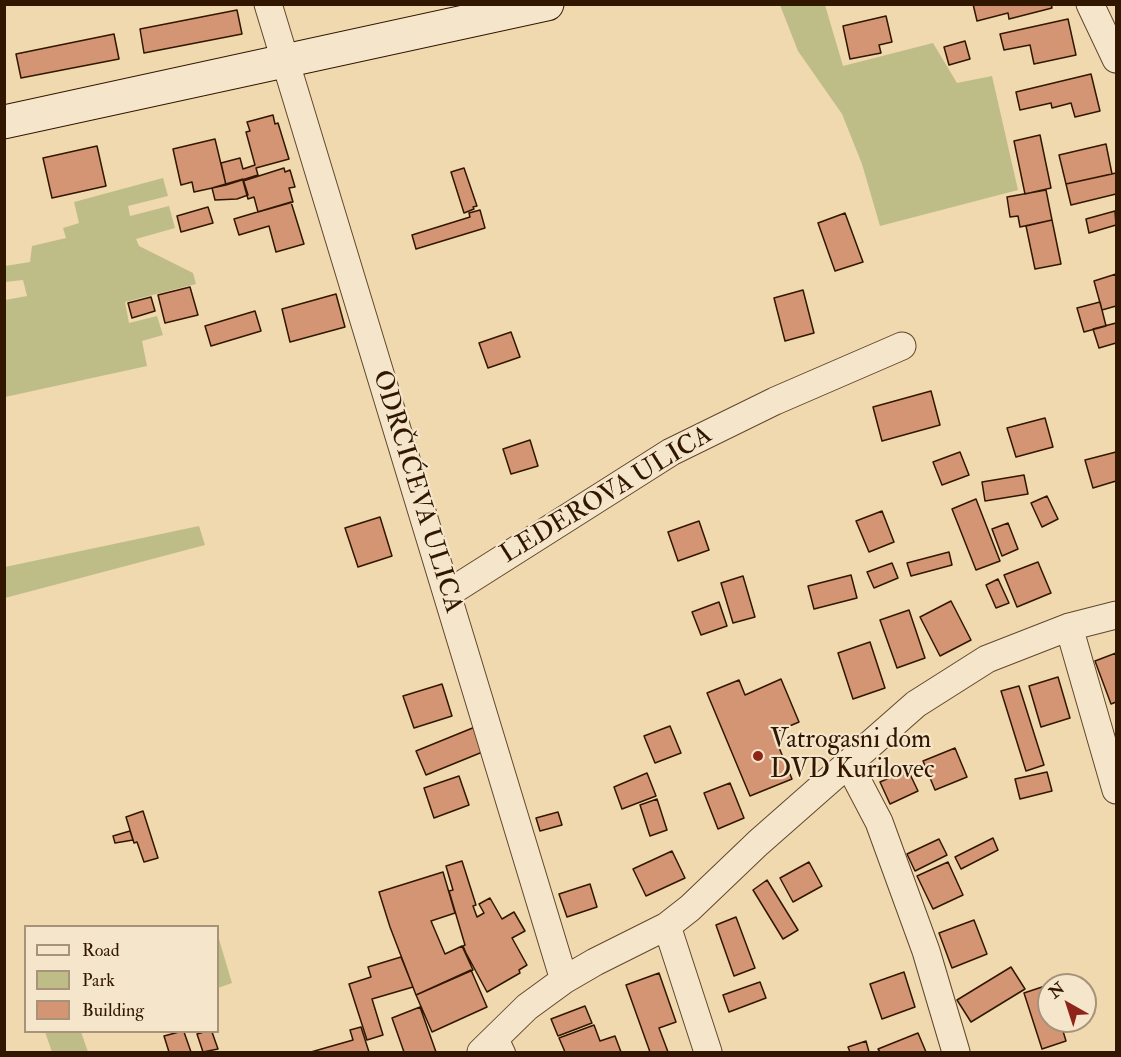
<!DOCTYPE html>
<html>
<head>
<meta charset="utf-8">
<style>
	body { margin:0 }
	#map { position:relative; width:1121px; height:1057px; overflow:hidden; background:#f0d8af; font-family:"IM FELL Double Pica",serif }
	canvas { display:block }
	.frame { position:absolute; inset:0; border:6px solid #311700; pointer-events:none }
	.legend { position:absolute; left:24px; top:925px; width:195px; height:108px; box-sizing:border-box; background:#f5e6cb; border:2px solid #a7937a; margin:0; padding:8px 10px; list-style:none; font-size:18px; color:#311700 }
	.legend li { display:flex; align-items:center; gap:12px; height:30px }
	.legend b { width:30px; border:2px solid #a7937a }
	.north { position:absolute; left:1037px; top:973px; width:60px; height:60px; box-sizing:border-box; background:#f5e6cb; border:2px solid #a7937a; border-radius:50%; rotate:321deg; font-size:16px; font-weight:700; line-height:24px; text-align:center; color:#311700 }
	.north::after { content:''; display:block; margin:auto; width:21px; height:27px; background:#8f2418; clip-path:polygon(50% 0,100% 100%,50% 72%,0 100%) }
</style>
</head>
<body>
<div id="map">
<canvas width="1121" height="1057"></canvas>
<div class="frame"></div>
<ul class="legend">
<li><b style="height:8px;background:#f5e6cb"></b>Road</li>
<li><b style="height:16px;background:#bfbd87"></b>Park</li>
<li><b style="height:16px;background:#d49574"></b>Building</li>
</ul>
<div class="north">N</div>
</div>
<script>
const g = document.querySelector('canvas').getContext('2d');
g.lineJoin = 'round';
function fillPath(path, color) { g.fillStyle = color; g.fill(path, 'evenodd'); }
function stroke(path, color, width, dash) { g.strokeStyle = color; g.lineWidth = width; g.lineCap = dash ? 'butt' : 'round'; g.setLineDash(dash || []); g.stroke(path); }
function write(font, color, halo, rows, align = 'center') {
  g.font = font + ' "IM FELL Double Pica",serif'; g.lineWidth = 4.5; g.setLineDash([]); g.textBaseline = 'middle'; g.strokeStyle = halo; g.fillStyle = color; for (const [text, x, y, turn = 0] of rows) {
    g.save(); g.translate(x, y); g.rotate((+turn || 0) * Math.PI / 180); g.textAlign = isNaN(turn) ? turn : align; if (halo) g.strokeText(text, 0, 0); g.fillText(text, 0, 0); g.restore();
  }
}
const green = new Path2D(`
	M780,5H825L843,66L933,43L957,83L992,76L1018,190L880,226L862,164L842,114L798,51Z
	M163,178L168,196L128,206L130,216L169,206L175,228L136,239L139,246L193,273L196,284L125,302L129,323L157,316L163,335L142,341L147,366L5,397V300L27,296L23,280L5,282V266L30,262L32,246L66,238L63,228L79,223L74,202Z
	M199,526L205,545L5,598V567Z
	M218,936L232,983L218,988Z
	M45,1032H81L88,1052H52Z`);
const building = new Path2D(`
	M973,4H1051L1052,8L1009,19L1008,13L977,21Z
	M237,10L242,34L144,53L140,29Z
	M886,16L892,42L879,45L881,53L850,59L843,26Z
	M1068,19L1076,55L1034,64L1030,45L1004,50L1000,34Z
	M114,34L119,59L21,78L16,54Z
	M965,41L970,59L949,65L944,47Z
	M1091,74L1100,111L1075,117L1071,103L1052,108L1051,103L1020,110L1016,92Z
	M273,115L275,124L278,123L289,159L256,168L258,175L226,185L221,163L240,158L243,169L255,165L246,132L250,131L247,122Z
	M1040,135L1051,188L1025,194L1014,141Z
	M215,139L226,185L194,192L192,182L181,185L173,149Z
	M1106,144L1112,174L1066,184L1059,155Z
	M97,146L106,186L52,198L43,158Z
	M284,168L285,172L290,170L295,187L289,188L293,202L258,212L254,197L248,199L243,181Z
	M464,168L477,206L473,207L474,209L464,213L451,172Z
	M1116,173V194L1071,205L1066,184Z
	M243,179L248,195L237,199L215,200L212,188Z
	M1046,190L1052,220L1020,227L1018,216L1010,217L1007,197Z
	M291,202L304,244L276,252L269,226L239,235L234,219Z
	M208,207L213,223L181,232L177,216Z
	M480,210L485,228L416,249L412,235L470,217L469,213Z
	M1115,211L1116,225L1089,233L1086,219Z
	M845,213L863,262L835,271L818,223Z
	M1052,220L1061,264L1035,269L1026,226Z
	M1116,274V306L1102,310L1094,281Z
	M190,287L198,315L165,323L158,295Z
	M803,290L814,333L785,341L774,298Z
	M336,294L345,327L290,342L282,309Z
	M151,297L155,311L132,318L128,303Z
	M1100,302L1106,326L1084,332L1077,308Z
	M255,311L261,331L211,346L205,326Z
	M1116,323V343L1099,348L1093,329Z
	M511,332L520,357L488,368L479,343Z
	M931,391L940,425L882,441L873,407Z
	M1045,418L1053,447L1016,457L1007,428Z
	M530,440L538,466L511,474L503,449Z
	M960,452L969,475L942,485L933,462Z
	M1116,452V481L1093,488L1085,460Z
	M1024,475L1028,494L985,501L982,482Z
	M1047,496L1058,519L1042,527L1031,503Z
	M976,499L1000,561L976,570L952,509Z
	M882,511L894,542L869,552L856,521Z
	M380,517L392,556L358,567L345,528Z
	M699,521L709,550L678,561L668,532Z
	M1008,523L1018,549L1002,556L992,529Z
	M949,552L952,565L911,576L907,563Z
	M1038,562L1051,593L1017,607L1004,575Z
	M892,563L898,578L874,588L867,572Z
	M851,575L857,598L814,609L808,586Z
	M743,576L755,617L733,623L721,583Z
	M998,579L1009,603L996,608L986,585Z
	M951,601L971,640L940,656L920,617Z
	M719,602L727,626L701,635L692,612Z
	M909,610L925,658L897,668L880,620Z
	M870,642L885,688L853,699L838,653Z
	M1116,653V702L1111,704L1095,661Z
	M1058,677L1070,718L1041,727L1029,686Z
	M781,679L799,722L773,733L792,779L750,796L707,693L739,680L745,695Z
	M442,684L452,716L414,728L403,696Z
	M1019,686L1044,765L1026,771L1001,691Z
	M670,726L681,753L655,763L644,736Z
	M475,727L485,751L426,775L416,751Z
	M955,748L967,777L935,790L923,761Z
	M908,770L918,791L890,804L880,782Z
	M1047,772L1052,791L1020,799L1015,779Z
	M647,773L656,796L622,809L614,787Z
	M459,776L469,805L434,818L424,788Z
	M730,783L744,818L718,829L704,793Z
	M657,799L667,830L650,836L640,805Z
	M143,811L158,858L144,862L137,842L134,843L126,817Z
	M558,812L562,825L540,831L536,818Z
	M130,831L133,840L115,843L113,836Z
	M993,838L998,850L961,869L955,857Z
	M939,839L947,855L915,871L907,854Z
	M672,851L685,878L646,896L633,869Z
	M462,861L476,905L473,906L477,917L484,913L479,904L490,898L502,919L514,912L525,931L512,938L527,965L519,970L520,973L487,992L466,953L463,946L465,945L449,891L453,890L446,866Z
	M809,862L822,886L793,902L780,878Z
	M948,862L963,895L933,909L917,876Z
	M443,872L455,913L431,921L445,954L462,946L473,970L416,995L390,927L379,892Z
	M767,880L798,930L783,939L753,890Z
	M590,884L597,907L567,917L559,894Z
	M736,917L755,968L734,976L716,925Z
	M974,920L987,954L952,968L939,933Z
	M401,957L413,987L372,999L383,1035L367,1040L349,984L371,977L368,967Z
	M1011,967L1025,989L971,1022L957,1000Z
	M471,970L487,1007L432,1032L416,995Z
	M904,972L915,1007L882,1019L870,984Z
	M659,973L676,1022L659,1028L668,1052H650L626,985Z
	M760,982L766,998L729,1012L723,995Z
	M1048,985L1049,1021H1060L1066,1041L1042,1049L1024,993Z
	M585,1006L592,1023L558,1036L551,1019Z
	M420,1007L436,1052H404L392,1018Z
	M594,1025L600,1041L615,1036L621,1052H565L559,1038Z
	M361,1027L369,1052H311L353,1040L350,1030Z
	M179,1032H184L191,1052H169L164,1036Z
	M204,1032H212L218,1049L203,1052L197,1034Z
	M918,1033L926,1052H880L878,1049Z
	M866,1041L869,1052H850L848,1047Z`);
const service = new Path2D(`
	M499,1033L508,1052`);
const minor = new Path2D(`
	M268,4L564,980
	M1090,4L1116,59
	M447,594L671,452L775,401L902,346
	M1069,627L1116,790
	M848,763L879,822L926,951L956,1052
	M667,926L708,1052
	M481,1052L527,1007L564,980L595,962L667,926L690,908L758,843L916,704L987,659L1069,627L1116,615`);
const secondary = new Path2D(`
	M4,122L547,4`);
const markers = [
	[758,756,6,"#8f2418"]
];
const streetNames = [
	["ODRČIĆEVA ULICA",416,492,73],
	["LEDEROVA ULICA",607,496,-31]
];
const poiNames = [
	["Vatrogasni dom",770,741],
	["DVD Kurilovec",770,771]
];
fillPath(green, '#bfbd87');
fillPath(building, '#d49574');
stroke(building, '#311700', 1.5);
stroke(service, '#61472c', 16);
stroke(minor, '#61472c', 29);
stroke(secondary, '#311700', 35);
stroke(service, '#f5e6cb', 14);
stroke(minor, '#f5e6cb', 27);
stroke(secondary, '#f5e6cb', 33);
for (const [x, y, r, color] of markers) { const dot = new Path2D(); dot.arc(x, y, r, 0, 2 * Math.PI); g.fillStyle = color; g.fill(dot); stroke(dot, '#f5e6cb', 2); }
write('26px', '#311700', '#f5e6cb', streetNames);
write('26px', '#311700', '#f5e6cb', poiNames, 'left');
</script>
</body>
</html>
